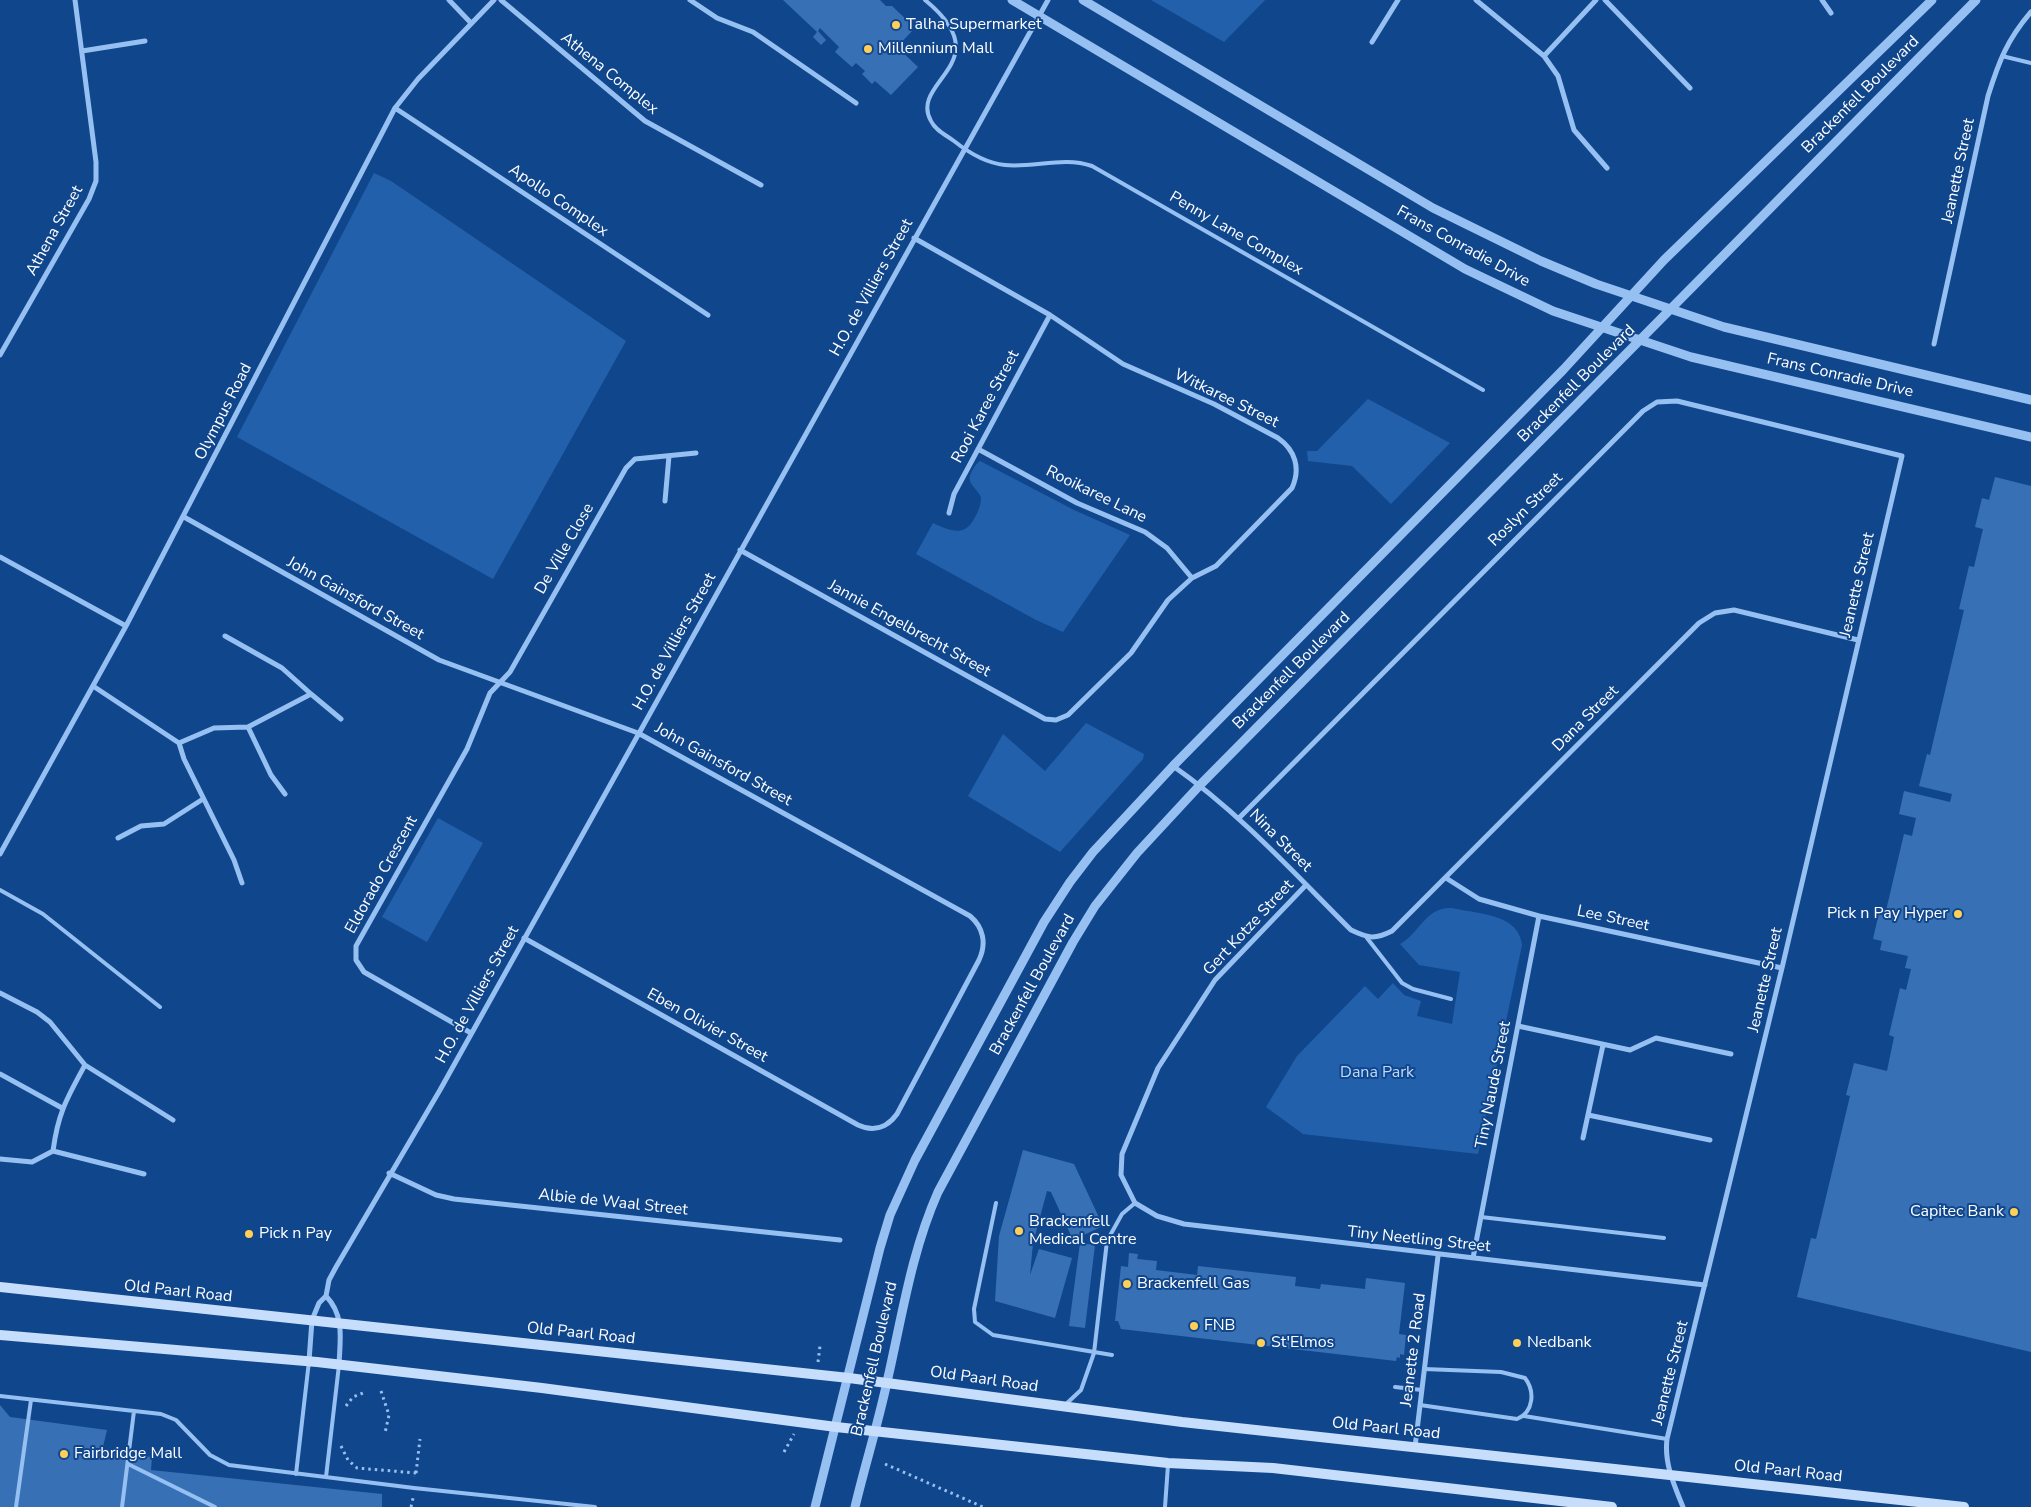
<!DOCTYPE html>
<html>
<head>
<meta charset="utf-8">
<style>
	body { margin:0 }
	canvas { display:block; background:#10468c }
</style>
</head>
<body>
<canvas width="2031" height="1507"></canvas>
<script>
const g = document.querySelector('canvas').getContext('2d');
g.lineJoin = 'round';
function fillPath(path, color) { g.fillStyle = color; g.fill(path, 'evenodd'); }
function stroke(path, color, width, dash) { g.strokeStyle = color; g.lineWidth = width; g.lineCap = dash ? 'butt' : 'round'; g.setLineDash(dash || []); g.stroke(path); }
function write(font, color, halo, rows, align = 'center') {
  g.font = font + ' "Nunito Sans",sans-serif'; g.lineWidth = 4; g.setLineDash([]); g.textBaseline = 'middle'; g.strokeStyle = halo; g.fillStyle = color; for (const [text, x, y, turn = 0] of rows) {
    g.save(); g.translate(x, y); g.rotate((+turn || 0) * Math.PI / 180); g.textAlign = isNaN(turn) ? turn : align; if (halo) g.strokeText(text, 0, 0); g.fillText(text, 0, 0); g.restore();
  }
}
const green = new Path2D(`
	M1151,0H1265L1224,42Z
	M374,173L391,181L626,341L493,579L237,437Z
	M1368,399L1450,443L1391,504L1352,466L1308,461L1307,451H1317Z
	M980,461L1074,510L1130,535L1063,632L1036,620L916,554L933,523C948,530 964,538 974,519C978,512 981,506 981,497C976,486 965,484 972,471C975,466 976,464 980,461Z
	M1086,723L1144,754L1143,759L1060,852L968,796L1003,734L1045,771Z
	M438,818L483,843L427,942L382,917Z
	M1452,908C1476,914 1519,913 1522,945L1478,1154L1303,1134L1266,1107L1297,1056L1365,986L1378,999L1393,983L1404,995L1421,1001L1417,1016L1452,1024L1460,972L1419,965L1400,944C1420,933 1425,907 1452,908Z`);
const building = new Path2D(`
	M783,0H880L886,6H892L912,25V31L897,47L918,67L891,95L875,81L872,84L862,74L865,71L856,63L852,67L835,52L839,47L820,28L818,31L826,40L821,45L813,37L817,32Z
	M1995,477L2031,486V1352L1797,1297L1811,1238L1816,1239L1850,1096L1846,1095L1854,1063L1887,1071L1894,1037L1889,1035L1900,988L1906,990L1911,969L1905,968L1908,956L1880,950L1882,941L1873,939L1879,913L1885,915L1904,834L1912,836L1916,818L1899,814L1904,791L1950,802L1952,794L1919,786L1927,754L1930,755L1964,610L1959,609L1969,566L1974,567L1983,529L1975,527L1982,498L1989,500Z
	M1023,1150L1074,1164L1103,1226L1073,1240L1051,1192L1047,1191L1033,1243L1030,1275L1039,1249L1072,1258L1055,1318L995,1301L999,1236Z
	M1080,1243L1095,1245L1085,1328L1069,1326Z
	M1129,1253L1138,1254L1137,1259L1157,1261L1156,1270L1197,1275L1198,1266L1296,1277L1295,1286L1320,1289L1321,1284L1365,1289L1366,1278L1405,1283L1399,1334L1406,1335L1404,1355L1400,1354V1358L1397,1357L1396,1361L1121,1329L1118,1321H1115L1121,1266L1128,1267Z
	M0,1405L10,1417L107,1430L102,1451L152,1457L151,1470L382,1494V1507H0Z`);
const path = new Path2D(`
	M818,1362L820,1346
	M381,1391L389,1415L385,1433
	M346,1406L353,1397L363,1393
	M341,1446L348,1460L357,1468L416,1473L415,1477
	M784,1452L794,1434
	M885,1464L983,1507
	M416,1473L420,1439
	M411,1507L413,1498`);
const service = new Path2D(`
	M925,0C1002,63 908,81 931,121C935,130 946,135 954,141C969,153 985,163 1005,165C1034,168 1064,156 1092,166L1483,390
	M2002,56L2031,63
	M0,890L43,914L160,1007
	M1367,938L1402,983L1413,989L1451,999
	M996,1203L974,1309L975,1322L993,1335L1112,1355
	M1481,1217L1664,1238
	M1395,1387L1422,1390
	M0,1396L161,1414L176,1420L210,1455L229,1465L414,1488L595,1507
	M1065,1405L1081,1390L1094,1353L1107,1241L1122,1214L1135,1203
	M1420,1405L1517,1419C1534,1412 1535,1391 1525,1378L1501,1372L1424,1369
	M1524,1416L1667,1439
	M128,1464L215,1507
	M296,1474L309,1361
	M326,1477L339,1365
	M16,1507L31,1400
	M122,1507L134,1411
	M1165,1507L1168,1465`);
const minor = new Path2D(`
	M449,0L471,23
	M501,0L645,121L761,185
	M690,0L717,18L753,32L856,103
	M1476,0L1544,56L1558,76L1574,130L1607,168
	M1605,0L1690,88
	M1822,0L1831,13
	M1372,42L1398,0
	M82,51L145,41
	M1544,56L1596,0
	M395,108L708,315
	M1934,344L1988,96C1999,61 2007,40 2031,12
	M0,355L89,199L96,181V162L75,0
	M978,449L1077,503L1145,532L1167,548L1192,578
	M665,501L669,456
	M949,513L954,494L1050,315
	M184,517L439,660L638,733L970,916C983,927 987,943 979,960L897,1114C887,1128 873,1132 858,1125L524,938
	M740,550L1045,719L1056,720L1068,715L1131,653L1168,600L1192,578L1216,566L1292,488C1301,468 1295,450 1278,438L1214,404L1123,364L1050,315L914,238
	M0,557L126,626
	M93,686L179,743L214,728L248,727L311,694L282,668L225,636
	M311,694L341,719
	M248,727L271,775L285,794
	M179,743L184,759L234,860L242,883
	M1173,766C1239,812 1294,873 1351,930C1368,938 1374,940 1392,931L1699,623L1715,613L1734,610L1858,640
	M1239,818L1643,411L1657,402L1677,401L1902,456L1782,968L1667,1439C1664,1463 1674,1485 1683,1507
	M118,838L141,826L164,824L203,799
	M0,854L126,626L395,108L418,79L494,0
	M1446,878L1479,899L1539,916L1782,968
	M1306,885L1215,980L1158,1068L1122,1154L1121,1175L1135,1203L1157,1216L1184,1224L1705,1285
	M0,993L37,1012L50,1022L85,1065L173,1120
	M1518,1026L1630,1050L1656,1038L1731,1054
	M471,1033L364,972L356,960V946L467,749L490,693L510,672L626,468L635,459L696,453
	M0,1074L62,1108
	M1588,1115L1710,1140
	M1583,1138L1603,1045
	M53,1151C58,1113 67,1098 85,1065
	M0,1159L32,1162L53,1151L144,1174
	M389,1173L436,1195L454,1199L840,1240
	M1473,1258L1539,916
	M326,1296C345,1316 340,1339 339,1365
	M309,1361L312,1320L319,1303L326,1296L329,1280L336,1267L440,1090L1048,0
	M1415,1447L1438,1256`);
const tertiary = new Path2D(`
	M1012,0L1465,269L1553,311L1691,357L2031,437
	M1083,0L1433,208L1541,261L1596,284L1724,327L2031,400
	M815,1507L880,1248L890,1215L915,1160L1044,922L1070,882L1093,852L1173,766L1563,370L1664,260L1932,0
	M855,1507C865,1465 878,1424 887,1382C902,1317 911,1253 938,1192L1073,942L1095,906L1137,853L1200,785L1976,0`);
const secondary = new Path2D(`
	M0,1287L849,1378L1182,1422L1964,1507
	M0,1335L317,1362L542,1388L836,1427L1168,1463L1273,1468L1612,1507`);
const markers = [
	[896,25,5,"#ffcf58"],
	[868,49,5,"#ffcf58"],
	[1958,914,5,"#ffcf58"],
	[2014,1212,5,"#ffcf58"],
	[1019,1231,5,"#ffcf58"],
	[249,1234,5,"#ffcf58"],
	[1127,1284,5,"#ffcf58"],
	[1194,1326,5,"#ffcf58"],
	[1261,1343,5,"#ffcf58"],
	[1517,1343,5,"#ffcf58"],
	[64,1454,5,"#ffcf58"]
];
const poiNames = [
	["Talha Supermarket",906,25],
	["Millennium Mall",878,49],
	["Pick n Pay Hyper",1948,914,"right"],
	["Capitec Bank",2004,1212,"right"],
	["Brackenfell",1029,1222],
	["Medical Centre",1029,1240],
	["Pick n Pay",259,1234],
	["Brackenfell Gas",1137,1284],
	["FNB",1204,1326],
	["St'Elmos",1271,1343],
	["Nedbank",1527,1343],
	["Fairbridge Mall",74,1454]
];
const streetNames = [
	["Athena Complex",609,74,39],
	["Brackenfell Boulevard",1861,95,-45],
	["Jeanette Street",1959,171,-78],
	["Apollo Complex",558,201,34],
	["Athena Street",55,231,-61],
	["Penny Lane Complex",1236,234,30],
	["Frans Conradie Drive",1463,247,29],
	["H.O. de Villiers Street",872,288,-61],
	["Frans Conradie Drive",1840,376,13],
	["Brackenfell Boulevard",1577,384,-45],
	["Witkaree Street",1226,399,26],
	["Rooi Karee Street",986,407,-62],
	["Olympus Road",224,412,-63],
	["Rooikaree Lane",1096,495,26],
	["Roslyn Street",1526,510,-45],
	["De Ville Close",565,549,-60],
	["Jeanette Street",1858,585,-77],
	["John Gainsford Street",355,599,29],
	["Jannie Engelbrecht Street",909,629,29],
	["H.O. de Villiers Street",675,642,-61],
	["Brackenfell Boulevard",1292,671,-45],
	["Dana Street",1586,719,-45],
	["John Gainsford Street",723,765,29],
	["Nina Street",1280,841,45],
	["Eldorado Crescent",382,875,-61],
	["Lee Street",1613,919,12],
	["Gert Kotze Street",1249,928,-47],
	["Jeanette Street",1766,980,-77],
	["Brackenfell Boulevard",1033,985,-61],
	["H.O. de Villiers Street",478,995,-61],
	["Eben Olivier Street",707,1026,29],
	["Tiny Naude Street",1494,1085,-79],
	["Albie de Waal Street",613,1203,6],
	["Tiny Neetling Street",1419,1240,6],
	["Old Paarl Road",178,1292,6],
	["Old Paarl Road",581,1334,6],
	["Jeanette 2 Road",1414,1350,-83],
	["Brackenfell Boulevard",875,1359,-77],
	["Jeanette Street",1671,1373,-76],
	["Old Paarl Road",984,1380,8],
	["Old Paarl Road",1386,1429,6],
	["Old Paarl Road",1788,1472,6]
];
const parkNames = [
	["Dana Park",1377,1073]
];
fillPath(green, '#2260ac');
fillPath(building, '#3870b6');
stroke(path, '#97c0f2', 3, [2.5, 4]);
stroke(service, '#97c0f2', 4);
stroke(minor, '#97c0f2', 5);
stroke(tertiary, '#97c0f2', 9);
stroke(secondary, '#c6ddfc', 10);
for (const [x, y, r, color] of markers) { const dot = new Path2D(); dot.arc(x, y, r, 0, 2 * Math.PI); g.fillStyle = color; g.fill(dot); stroke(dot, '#10468c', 2); }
write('16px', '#fff', '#10468c', poiNames, 'left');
write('16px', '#fff', '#10468c', streetNames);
write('16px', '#bedbfd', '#10468c', parkNames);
</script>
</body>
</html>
